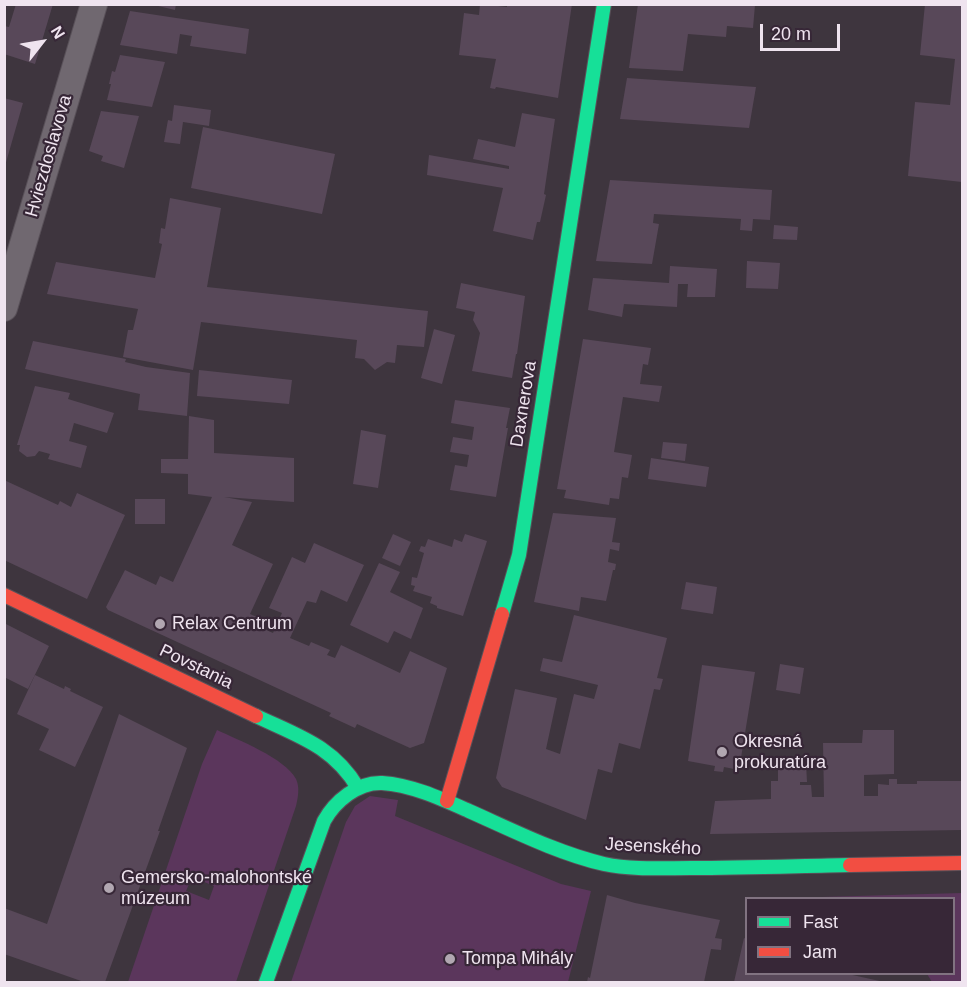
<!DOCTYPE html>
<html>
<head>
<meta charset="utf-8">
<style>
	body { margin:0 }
	#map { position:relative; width:967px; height:987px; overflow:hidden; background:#3e353e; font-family:Helvetica,sans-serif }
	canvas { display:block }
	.frame { position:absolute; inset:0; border:6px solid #efe4ef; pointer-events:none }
	.legend { position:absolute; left:745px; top:897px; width:210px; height:78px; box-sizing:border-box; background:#372737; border:2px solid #817381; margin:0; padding:8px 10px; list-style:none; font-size:18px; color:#efe4ef }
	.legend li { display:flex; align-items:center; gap:12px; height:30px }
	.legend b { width:30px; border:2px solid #817381 }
	.north { position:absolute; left:12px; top:12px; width:60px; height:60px; -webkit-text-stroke:4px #372737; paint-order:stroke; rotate:59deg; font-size:16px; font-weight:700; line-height:24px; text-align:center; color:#efe4ef }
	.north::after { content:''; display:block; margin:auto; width:21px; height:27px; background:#efe4ef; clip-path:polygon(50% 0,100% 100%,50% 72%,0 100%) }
	.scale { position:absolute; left:760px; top:24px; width:80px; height:27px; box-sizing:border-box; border:3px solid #efe4ef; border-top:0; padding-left:8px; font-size:18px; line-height:21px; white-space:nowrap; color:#efe4ef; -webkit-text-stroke:4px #372737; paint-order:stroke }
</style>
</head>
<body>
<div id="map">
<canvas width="967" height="987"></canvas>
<div class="frame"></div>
<ul class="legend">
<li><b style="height:8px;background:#16e098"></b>Fast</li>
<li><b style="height:8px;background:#f24e42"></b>Jam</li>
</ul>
<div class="north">N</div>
<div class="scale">20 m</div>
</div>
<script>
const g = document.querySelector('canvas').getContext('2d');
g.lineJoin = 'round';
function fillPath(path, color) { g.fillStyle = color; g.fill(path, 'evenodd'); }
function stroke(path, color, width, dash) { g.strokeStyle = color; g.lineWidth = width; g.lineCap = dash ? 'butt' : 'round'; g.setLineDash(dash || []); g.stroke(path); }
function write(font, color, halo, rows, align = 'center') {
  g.font = font + ' Helvetica,sans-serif'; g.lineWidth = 4.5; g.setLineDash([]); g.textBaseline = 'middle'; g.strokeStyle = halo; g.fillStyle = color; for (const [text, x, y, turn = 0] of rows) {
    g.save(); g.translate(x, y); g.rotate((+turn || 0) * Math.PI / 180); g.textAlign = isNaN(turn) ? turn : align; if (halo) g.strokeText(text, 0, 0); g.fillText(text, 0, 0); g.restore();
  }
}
const green = new Path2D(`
	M217,730C238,740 285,758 296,779C300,787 298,798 296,806L236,982H128L202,764ZM192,877L214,886L209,900L186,891Z
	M370,796L398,800L395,816L561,884L591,891L568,982H291L346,822L355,806Z
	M962,893V982H932L927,974H954V898H821V897Z`);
const building = new Path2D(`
	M16,4H53L35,64L4,54V26L9,27Z
	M150,4H176L175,10Z
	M480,4L507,7V4H572L558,98L496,87L495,89L490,88L496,59L459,55L464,13L479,15Z
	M638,4H745L755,5L753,28L727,26L726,37L688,34L683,71L629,68Z
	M925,4H962V182L908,176L915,102L950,105L955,59L920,55Z
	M130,11L249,29L246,54L190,46L192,36L180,34L177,54L120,45Z
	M120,55L165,62L152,107L107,100L111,84H109L112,71L115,72Z
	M627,78L756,87L749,128L620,119Z
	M4,98L23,103L5,166H4Z
	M174,105L211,110L209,126L183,122L180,144L164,142L168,120L172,121Z
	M101,111L139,116L124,168L101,161L103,156L89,151Z
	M522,113L555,119L544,194L546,195L540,222H537L533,240L493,231L503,188L427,175L429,155L509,169V166L473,159L478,139L515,147Z
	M203,127L335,154L322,214L191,188Z
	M610,180L772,190L770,220L753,219L752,231L740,230L741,219L654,214L653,223L659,224L652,264L596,261Z
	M170,198L221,208L207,287L428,311L424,347L397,345L395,363L387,362L375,370L364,359L355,358L357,340L201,322L193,370L123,357L128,330H133L138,309L47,294L56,262L155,278L162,244L159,243L161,228L165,229Z
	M774,225L798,227L797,240L773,239Z
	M747,261L780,263L778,289L746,288Z
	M670,266L717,269L715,297H687L688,284H678L677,307L624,304L622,317L588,310L593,278L669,283Z
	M461,283L525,296L517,354H516L512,378L472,371L480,333L473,320L475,312L456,308Z
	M434,329L455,335L442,384L421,378Z
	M583,339L651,348L648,365L643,364L640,384L662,386L659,402L623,397L614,452L632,455L628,478L622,477L619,499L610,498L609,505L564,498L566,490L557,489Z
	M33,341L126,359L125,362L146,367L190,373L187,416L138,410L140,394L25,369Z
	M199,370L292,380L289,404L197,396Z
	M35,386L70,393L68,399L114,413L107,433L74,423L69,441L87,446L81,468L48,459L50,454L39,451L35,456L27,457L19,451L20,445H17Z
	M455,400L510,408L506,428H508L496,497L450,490L455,465L467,467L469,455L450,452L453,437L472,440L474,427L451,423Z
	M189,416L214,420V453L294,458V502L224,497L252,502L232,545L273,564L250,614L268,622L264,629L273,633L282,613L269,608L292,557L305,563L314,543L364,565L347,602L321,590L316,603L307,601L290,638L309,646L311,642L330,650L327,655L335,658L341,645L400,673L410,651L447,668L424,743L410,748L357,724L355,728L329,716L331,713L108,610L106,607L125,570L156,585L160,576L173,582L212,497L188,494V474L161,473V459H188Z
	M361,430L386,435L378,488L353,484Z
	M663,442L687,444L685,461L661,458Z
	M651,458L709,467L706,487L648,479Z
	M4,480L58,505L60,501L71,507L77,493L125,515L87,599L4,560Z
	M135,499H165V524H135Z
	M553,513L616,518L612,542L620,543L619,551L610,549L608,562L616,564L615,570H613L606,601L581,597L579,611L534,602Z
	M393,534L411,542L400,566L382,558Z
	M465,534L487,541L463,616L437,608V606L430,603L432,597L413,591L415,586L411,585L412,577L417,578L424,553L419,551L421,546L425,547L428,539L452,547L454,539L462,542Z
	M379,563L400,572L390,592L423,608L411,639L394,631L388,643L350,625Z
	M686,582L717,587L713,614L681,609Z
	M574,615L667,638L657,678L663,679L660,690L654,689L640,749L619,743L612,773L598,769L586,820L502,787L496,778L515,689L557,698L546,749L560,754L574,694L594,699L598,685L540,671L543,658L562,662Z
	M4,623L49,646L28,689L4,677Z
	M780,664L804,668L800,694L776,690Z
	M702,665L755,672L739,770L724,767L723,772L714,771L715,766L688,761Z
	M35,675L64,689L65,686L71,689L70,691L103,707L75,767L39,750L49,729L17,714Z
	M119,714L187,748L158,831H160L105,982H84L4,954V908L47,924Z
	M863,730H894V774L864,775V796H878V784L889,785V779H897V784H917V781H962V830L710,834L715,801L771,799V781H778V764L806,763L807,782H800V785H811L812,797H824L823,743H862Z
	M607,895L635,903L720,920L715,938L722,939L721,950L711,949L704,982H587L588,977L590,978Z
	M744,938L746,939V974H848L884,982H734Z`);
const street = new Path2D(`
	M4,308L94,4`);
const fast = new Path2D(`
	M502,614L519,555L604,4
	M256,716C298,736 333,746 358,788
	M266,982L324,821C335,801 358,782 382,783C412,785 442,799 469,811C512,830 557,853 604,864C632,870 663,868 691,868C744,868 797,866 850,865`);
const jam = new Path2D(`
	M4,595L256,716
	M447,801L502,614
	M850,865L962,863`);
const markers = [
	[160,624,6,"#b1a7b1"],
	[722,752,6,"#b1a7b1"],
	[109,888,6,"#b1a7b1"],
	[450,959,6,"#b1a7b1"]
];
const streetNames = [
	["Hviezdoslavova",49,156,-74],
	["Daxnerova",524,404,-81],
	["Povstania",196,667,26],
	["Jesenského",653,847,3]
];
const poiNames = [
	["Relax Centrum",172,624],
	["Okresná",734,742],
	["prokuratúra",734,763],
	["Gemersko-malohontské",121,878],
	["múzeum",121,899],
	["Tompa Mihály",462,959]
];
fillPath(green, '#5b365c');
fillPath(building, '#584859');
stroke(street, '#595159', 28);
stroke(fast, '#595159', 16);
stroke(jam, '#595159', 16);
stroke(street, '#706870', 26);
stroke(fast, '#16e098', 14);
stroke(jam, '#f24e42', 14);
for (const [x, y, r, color] of markers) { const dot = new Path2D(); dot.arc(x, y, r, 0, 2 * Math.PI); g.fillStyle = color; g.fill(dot); stroke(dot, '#372737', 2); }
write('18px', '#efe4ef', '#372737', streetNames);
write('18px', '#efe4ef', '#372737', poiNames, 'left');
</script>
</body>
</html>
